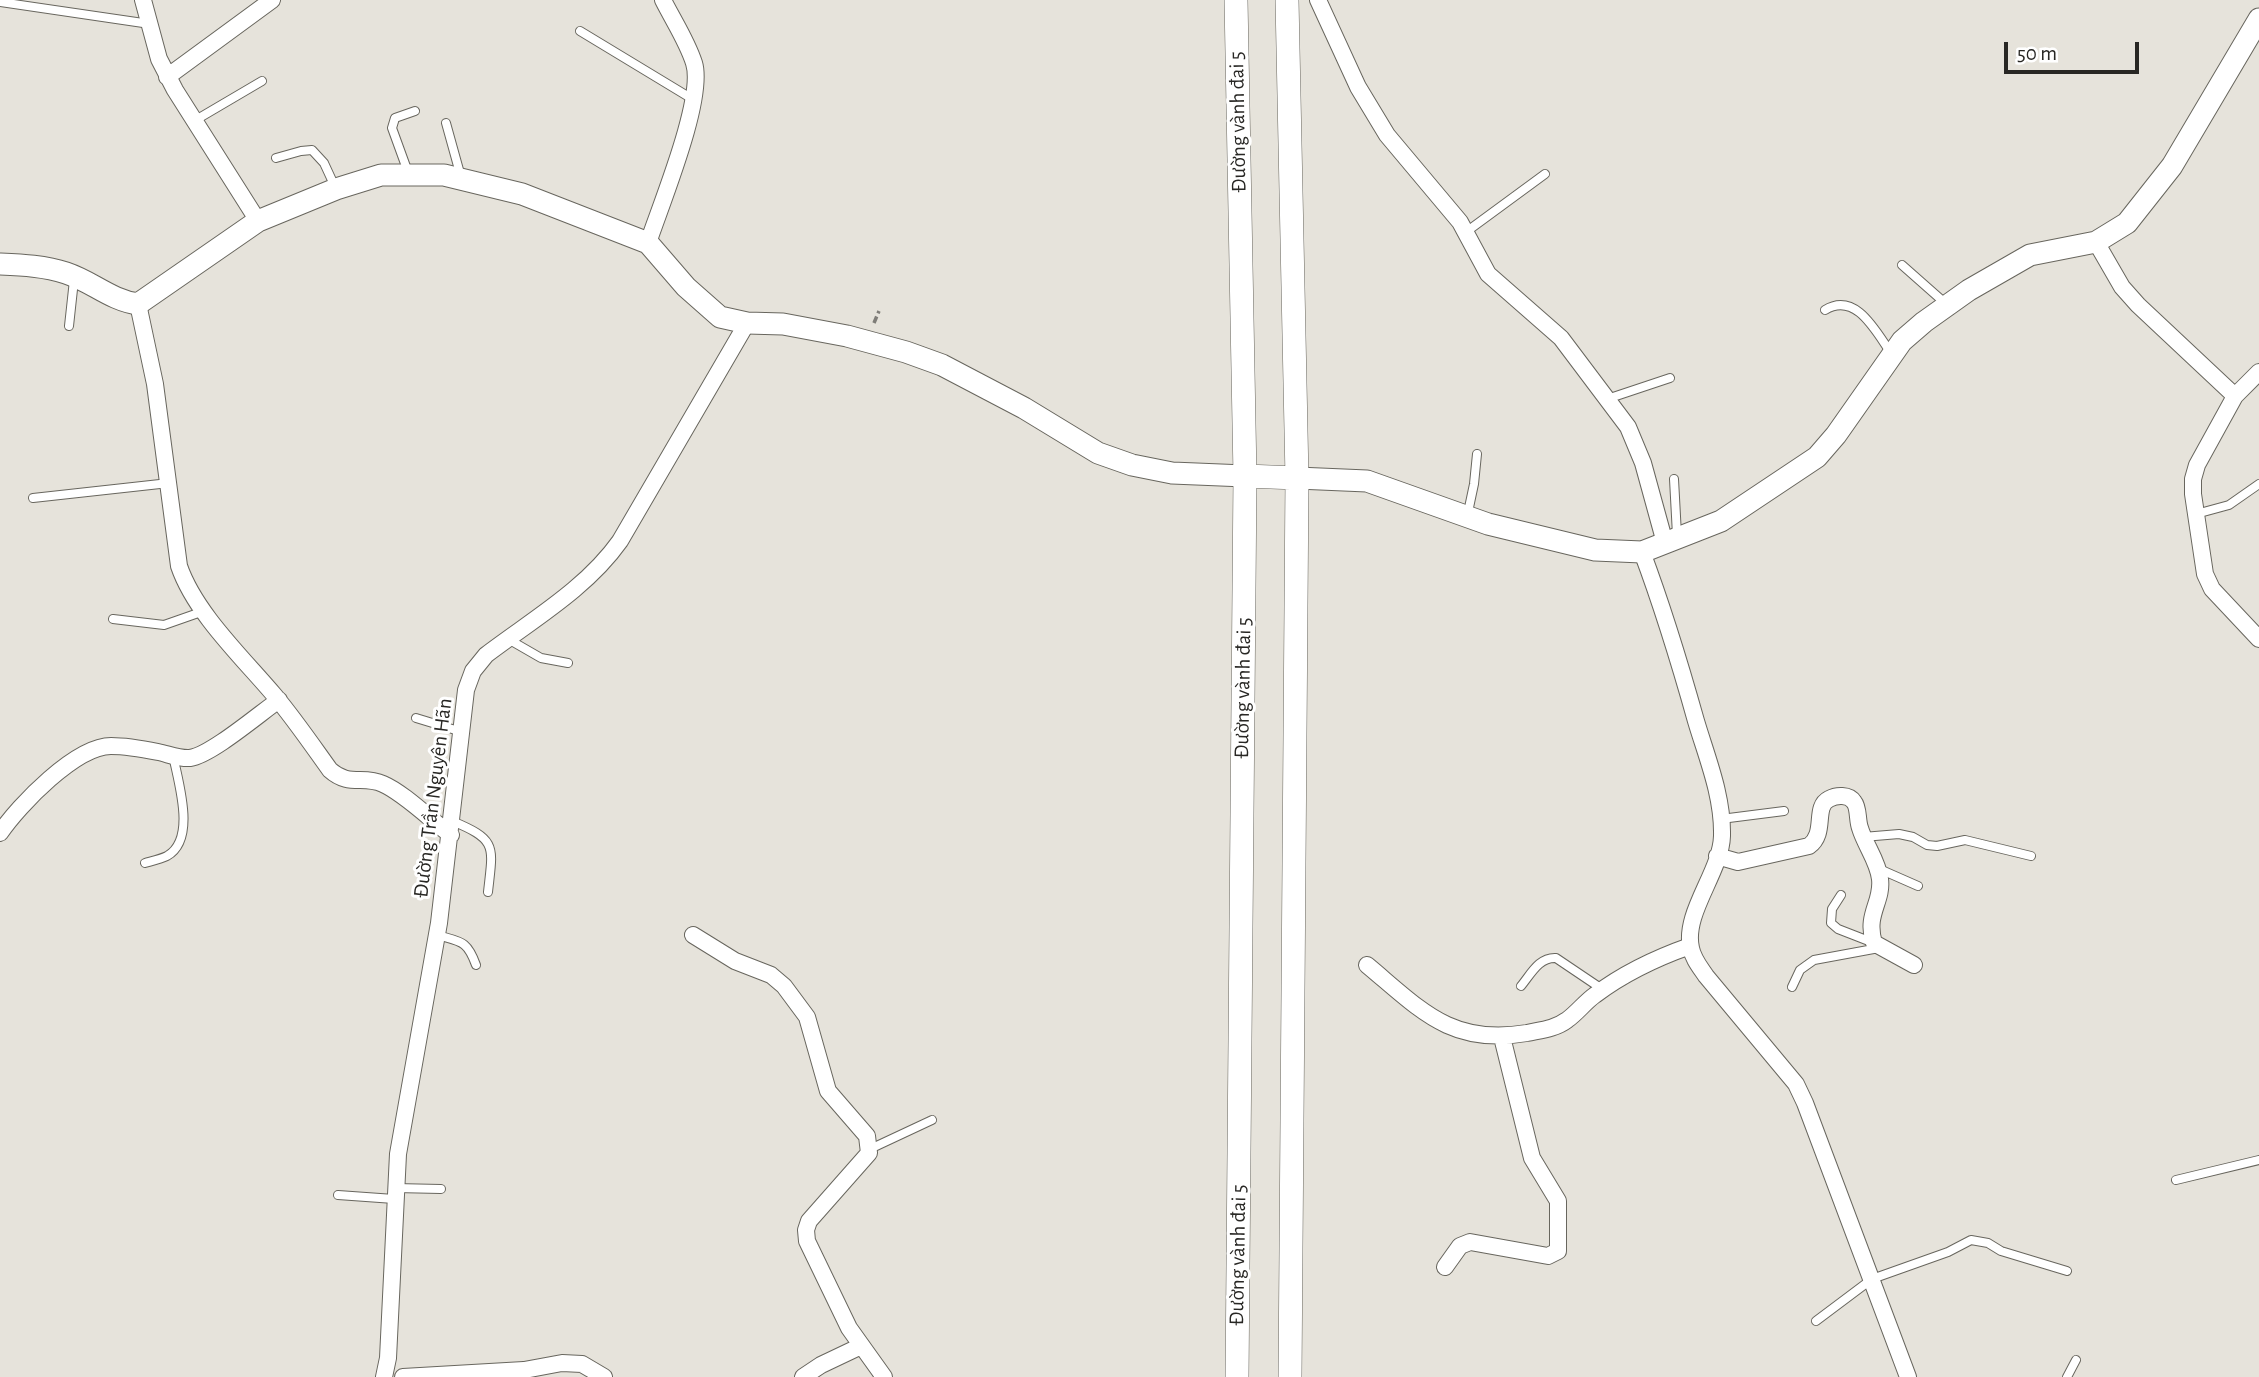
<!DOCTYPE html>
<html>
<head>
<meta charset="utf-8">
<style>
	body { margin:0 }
	#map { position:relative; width:2259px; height:1377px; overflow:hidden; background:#e6e3db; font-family:"Alegreya Sans",sans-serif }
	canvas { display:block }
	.scale { position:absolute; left:2004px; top:42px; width:135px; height:32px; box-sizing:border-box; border:4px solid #282724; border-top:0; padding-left:9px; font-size:21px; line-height:24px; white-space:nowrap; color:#282724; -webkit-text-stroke:5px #fff; paint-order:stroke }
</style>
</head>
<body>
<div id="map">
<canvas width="2259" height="1377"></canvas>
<div class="scale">50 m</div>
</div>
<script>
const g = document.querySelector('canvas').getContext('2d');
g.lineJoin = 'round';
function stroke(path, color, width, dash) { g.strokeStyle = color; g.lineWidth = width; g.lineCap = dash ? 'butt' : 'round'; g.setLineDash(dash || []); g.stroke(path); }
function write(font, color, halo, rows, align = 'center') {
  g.font = font + ' "Alegreya Sans",sans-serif'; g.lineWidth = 6; g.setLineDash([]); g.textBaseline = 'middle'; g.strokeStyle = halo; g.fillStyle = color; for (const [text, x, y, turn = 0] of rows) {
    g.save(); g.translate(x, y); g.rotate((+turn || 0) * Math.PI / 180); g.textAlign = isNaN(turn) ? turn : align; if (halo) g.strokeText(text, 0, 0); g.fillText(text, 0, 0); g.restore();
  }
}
const path = new Path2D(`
	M874,323L879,311`);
const service = new Path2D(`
	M0,2L150,24
	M580,31L694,100
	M194,121L262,81
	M446,123L461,177
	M276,158L301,151L312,150L324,163L336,189
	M408,172L392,128L395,118L415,111
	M1466,232L1545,174
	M1902,265L1945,303
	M1825,310C1856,291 1876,332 1891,353
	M69,326L74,280
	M1607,399L1670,378
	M1674,479L1677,535
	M33,498L169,483
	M2196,514L2229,505L2259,484
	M1467,517L1474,484L1477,454
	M113,619L164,625L204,611
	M508,639L541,658L568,663
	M416,718L462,732
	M1721,819L1784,811
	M452,821C498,840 493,846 488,892
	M1863,837L1899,834L1913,837L1927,845L1937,846L1965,840L2031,856
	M145,863C152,861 161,859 167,856C197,839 178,782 173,755
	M1877,868L1918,886
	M1841,895L1832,909L1831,923L1838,929L1874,943
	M437,935C461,942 467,940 476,965
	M1521,986C1531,974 1539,957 1556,958L1602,989
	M1792,987L1800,970L1814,960L1879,948
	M870,1149L932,1120
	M2176,1180L2259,1160
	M395,1188L441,1189
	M338,1195L394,1199
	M1816,1321L1872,1279L1948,1252L1971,1240L1988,1243L2001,1251L2067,1271
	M2067,1377L2076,1360`);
const minor = new Path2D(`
	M143,0L159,59L175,90L258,221
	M1318,0L1358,87L1387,135L1460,222L1488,274L1561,338L1628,427L1643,463L1665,543
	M167,77L272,0
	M2096,242L2122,287L2138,305L2235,396
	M648,243C661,204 705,98 694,63C687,41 673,20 663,0
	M138,304L155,384L179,566C195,613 243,658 275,696C295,720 312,745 330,770C349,787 363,775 383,784C404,793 432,821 451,835
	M2259,372L2235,396L2197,465L2193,479V494L2205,574L2212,589L2259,639
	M1642,552C1663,608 1680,664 1696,721C1707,758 1723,796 1722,836C1721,872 1683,913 1691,948C1693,959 1700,967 1706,976L1796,1084L1805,1103L1908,1377
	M0,833C19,805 76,746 111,746C126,746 143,749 158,752C168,754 180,759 190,758C211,755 259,714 279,700
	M1717,856L1738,862L1809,846C1827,833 1813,807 1829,799C1836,795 1849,794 1854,802C1859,808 1857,820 1860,828C1865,845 1878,861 1880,879C1883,902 1865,914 1874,943L1914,965
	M693,935L735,961L771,975L784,986L807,1017L828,1091L867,1136L869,1153L809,1221L806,1230L807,1241L849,1328L884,1377
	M1367,965C1421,1010 1451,1046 1527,1033C1541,1030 1555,1029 1567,1020C1577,1013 1585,1002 1595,995C1624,973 1656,958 1690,946
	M1445,1267L1460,1246L1470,1242L1548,1256L1558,1251V1201L1532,1158L1502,1037
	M384,1377L388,1358L398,1154L439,923L466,690L473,671L486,655C532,620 586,589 620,541L747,323
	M403,1377L524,1370L562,1363L582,1364L604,1377
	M803,1377L821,1365L861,1346`);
const tertiary = new Path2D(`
	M0,264C22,265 45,266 66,273C93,282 110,300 138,304L258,221L336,189L381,175H444L522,194L648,243L686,287L720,317L747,323L783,324L847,336L906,352L942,365L1024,408L1098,453L1132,465L1172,473L1245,476
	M1297,478L1367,481L1488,524L1595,550L1642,552L1721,521L1817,457L1836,435L1902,341L1924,322L1969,290L2030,255L2096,242L2127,223L2172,166L2259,19`);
const secondary = new Path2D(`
	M1236,0L1245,476L1237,1377
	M1287,0L1297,478L1290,1377
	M1245,476L1297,478`);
const streetNames = [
	["Đường vành đai 5",1238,122,-91],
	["Đường vành đai 5",1243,688,-89],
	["Đường Trần Nguyên Hãn",433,798,-83],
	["Đường vành đai 5",1238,1255,-89]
];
stroke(service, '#68665e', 10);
stroke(minor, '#68665e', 18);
stroke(tertiary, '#68665e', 23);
stroke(secondary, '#68665e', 24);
stroke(path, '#7f7d78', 3.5, [7, 3.5]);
stroke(service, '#fff', 8);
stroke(minor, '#fff', 16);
stroke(tertiary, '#fff', 21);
stroke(secondary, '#fff', 23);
write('21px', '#282724', '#fff', streetNames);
</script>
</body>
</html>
